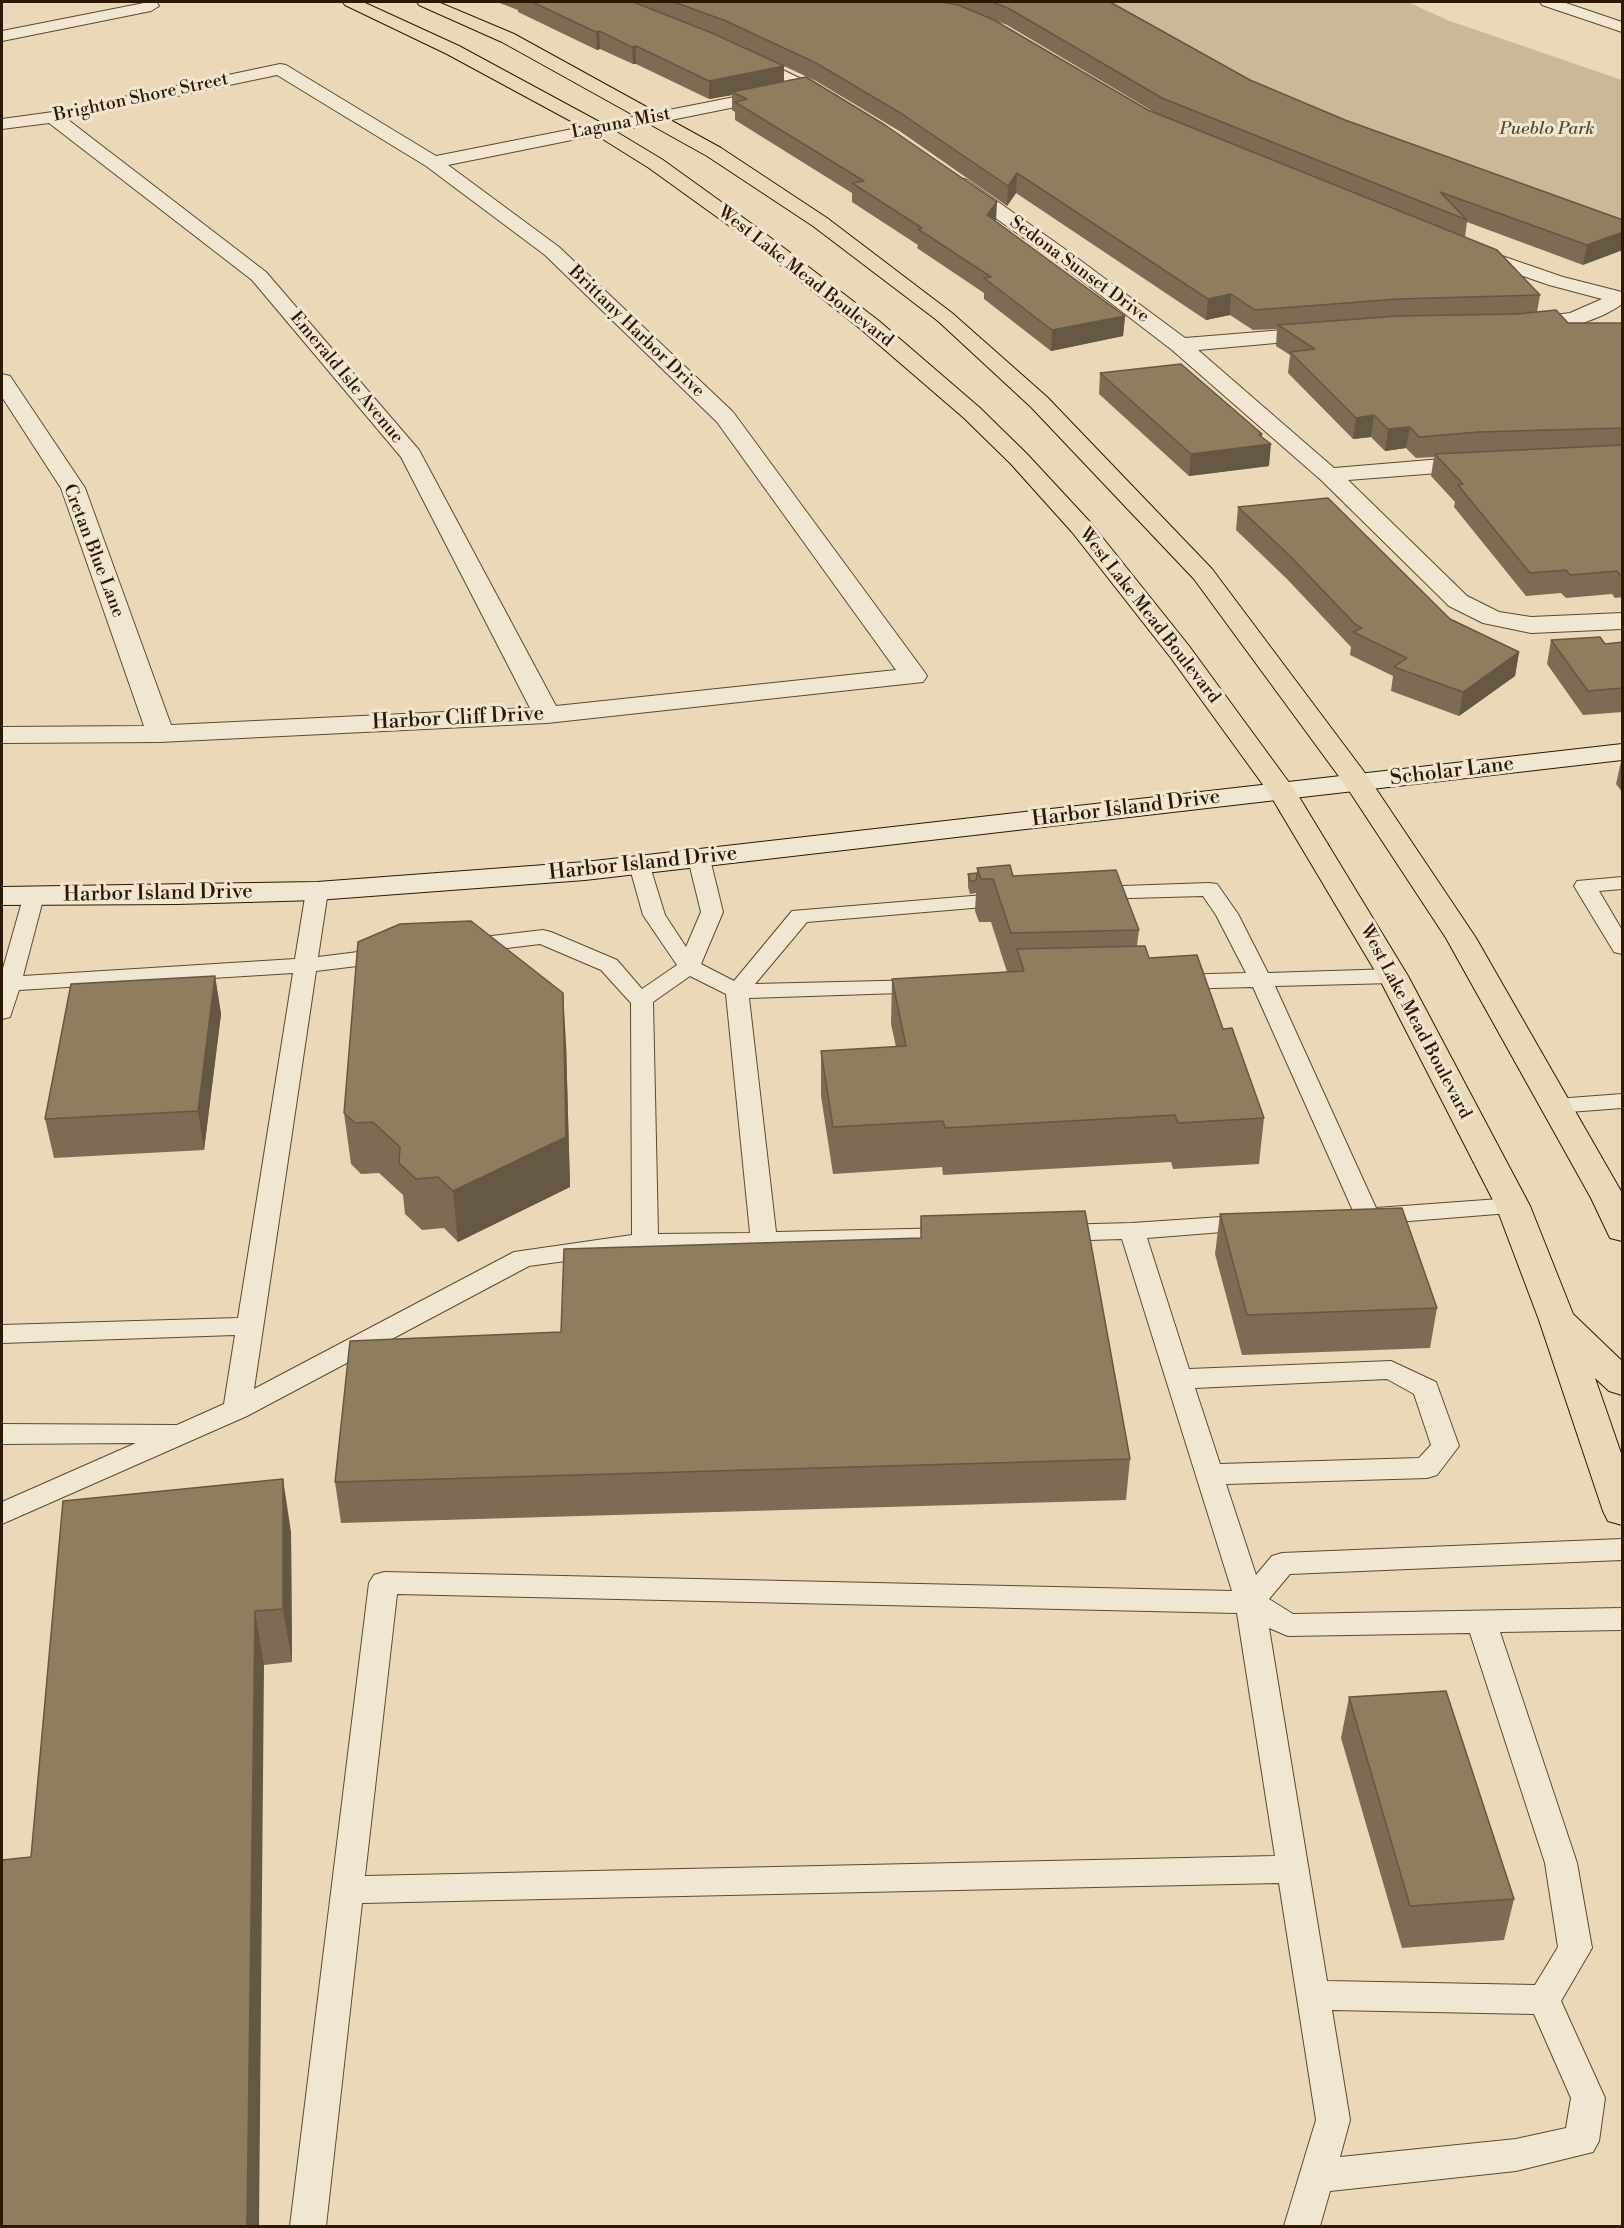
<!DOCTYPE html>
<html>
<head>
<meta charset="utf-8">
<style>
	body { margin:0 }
	#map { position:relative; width:1624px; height:2228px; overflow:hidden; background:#ead8b8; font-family:"Libre Bodoni",serif }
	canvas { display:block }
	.frame { position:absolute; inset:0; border:3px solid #2c1a00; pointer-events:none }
</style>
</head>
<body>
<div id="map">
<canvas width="1624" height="2228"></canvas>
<div class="frame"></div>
</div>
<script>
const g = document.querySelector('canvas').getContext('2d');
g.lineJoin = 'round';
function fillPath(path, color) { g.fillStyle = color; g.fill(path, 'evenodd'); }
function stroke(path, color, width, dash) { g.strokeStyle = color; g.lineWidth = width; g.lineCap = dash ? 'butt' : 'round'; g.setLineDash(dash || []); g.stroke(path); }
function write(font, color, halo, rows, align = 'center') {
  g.font = font + ' "Libre Bodoni",serif'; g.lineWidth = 6; g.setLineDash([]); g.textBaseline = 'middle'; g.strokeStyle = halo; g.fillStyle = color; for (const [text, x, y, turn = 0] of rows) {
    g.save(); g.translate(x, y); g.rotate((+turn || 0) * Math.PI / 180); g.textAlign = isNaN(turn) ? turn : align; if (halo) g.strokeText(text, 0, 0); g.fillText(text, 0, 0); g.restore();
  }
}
const green = new Path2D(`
	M1094,2H1408L1447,20L1622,80V235L1266,98Z`);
const lane = new Path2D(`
	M699,853L707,854L710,859L723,912L701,964L734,981L792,911L1008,893L1016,894L1019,899L1016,904L1008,905L807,922L755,984L923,980L931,982L934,987L931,992L749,998L776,1232L953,1228L962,1230L966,1236L962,1242L953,1244L645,1250L529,1266L247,1416L2,1524V1502L136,1443L2,1444V1424L177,1425L224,1404L235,1335L2,1343V1325L238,1318L293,973L19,990L10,1017L2,1019V972L25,891L33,890L41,891L44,896L23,976L295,959L306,891L309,886L317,885L325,886L328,891L318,957L390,948L398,950L401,955L398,960L390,962L316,971L254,1389L514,1252L632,1235L631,1003L601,970L540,944L466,953L458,951L455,946L458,941L466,939L543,930L551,932L617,960L642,989L677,965L643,915L629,865L632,860L640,859L648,860L665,915L686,947L701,912L688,859L691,854ZM690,976L726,994L750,1233L658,1234L653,1002Z
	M1622,877V889L1599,891L1622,930V954L1614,952L1574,886L1577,881Z
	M1209,883L1217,884L1238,914L1268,973L1393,969L1401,971L1404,976L1401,981L1393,983L1275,986L1376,1208L1513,1198L1522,1200L1525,1206L1522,1212L1372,1224L1358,1222L1253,987L1174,989L1166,987L1163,982L1166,977L1174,975L1246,973L1216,915L1203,896L1094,899L1086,898L1083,893L1086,888L1094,887Z
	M1622,1094V1108L1556,1113L1548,1111L1544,1106L1548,1101L1556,1099Z
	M1251,1215L1260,1217L1264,1223L1260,1229L1147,1238L1189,1369L1391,1361L1436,1382L1459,1446L1437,1475L1427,1478L1226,1484L1256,1575L1272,1556L1282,1553L1622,1539V1560L1290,1574L1269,1599L1293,1614L1622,1608V1630L1500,1632L1577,1863L1592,1948L1561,2001L1605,2098L1599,2141L1593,2152L1516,2171L1330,2191L1320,2226H1284L1316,2120L1279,1883L362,1903L326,2226H290L369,1583L374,1575L384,1572L1232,1591L1122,1239L1057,1241L1048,1239L1044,1233L1048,1227L1057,1225L1132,1223ZM1387,1379L1414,1394L1431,1445L1419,1458L1220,1464L1195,1388ZM397,1594L1237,1613L1275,1856L365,1876ZM1269,1628L1288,1636L1470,1633L1545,1863L1558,1947L1535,1985L1327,1981ZM1332,2010L1534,2014L1571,2098L1566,2128L1516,2139L1340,2157L1350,2120Z`);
const street = new Path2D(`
	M149,2L157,3L159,6L151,11L2,41V31Z
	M1540,2H1563L1622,22V32L1542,5Z
	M743,51L837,96L840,100L837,104H825L737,60L734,56L737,52Z
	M280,64L286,65L436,156L775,89L781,90L784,94L781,98L775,99L448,165L559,247L733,412L923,670L927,676L923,682L547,723L160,742L2,743V727L144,726L61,488L2,397V374L10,376L85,488L171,725L530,708L401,457L252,280L49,123L2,129V119L53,112ZM277,75L426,166L545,255L717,422L896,670L556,706L419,450L266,272L67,119Z
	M960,178L967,180L1069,252L1185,338L1320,327L1328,328L1331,333L1328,338L1320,339L1198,350L1334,468L1477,456L1485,458L1489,463L1485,468L1477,470L1348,480L1467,596L1499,612L1531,617L1622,613V629L1531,633L1483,623L1449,606L1321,480L1172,350L1055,260L953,188L950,184L953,180Z
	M1473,246L1563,277L1622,292V304C1598,322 1545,337 1514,330L1511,325L1514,320L1570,313L1602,299L1549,285L1466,256L1463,252L1466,248Z`);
const secondary = new Path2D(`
	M1622,744V760L585,880L317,900L177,904L2,905V887L317,882L585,862Z`);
const primary = new Path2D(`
	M343,2H363L459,46L605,125L663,160L763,232L879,321L980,408L1027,454L1090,522L1189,646L1296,792L1408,976L1530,1206L1573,1314L1622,1361V1395L1609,1391L1595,1378L1622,1456V1525L1608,1521L1603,1511L1539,1320L1496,1206L1378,976L1269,793L1171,658L1072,532L1011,464L964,418L863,331L749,240L649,168L593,133L447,54L345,5Z
	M417,2H438L514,34L721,148L827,218L952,313L1047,397L1212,569L1368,777L1476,938L1622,1193V1241L1610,1238L1591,1198L1446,938L1346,786L1194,579L1031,407L938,321L813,226L707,156L502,42L419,5Z`);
const wall = new Path2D(`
	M497,2H1110L1250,80L1345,120L1623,220L1583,265L1467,222L1465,237L1540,295L1537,312L1568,323H1623V597L1615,598L1612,594L1566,598L1561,593L1526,596L1454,507L1455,502L1431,476L1434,457L1416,458L1406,448L1385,451L1371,437L1353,439L1288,373L1290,355L1276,346L1277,329L1253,330L1230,315L1206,320L1016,193L1007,206L901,132L816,81L726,39L709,32L784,66V82L996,221L1125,316L1123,336L1051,351L984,299V293L917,248L918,245L852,202V193L735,120V112L732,110V95L709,99L636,64H633L600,49L597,50L518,12V10ZM994,20L1007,25L1154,112L1148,110Z
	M1100,373L1269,466L1189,476L1099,394Z
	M1238,507L1450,619L1519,652L1515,676L1459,716L1391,691L1393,676L1350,655L1351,647L1287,579L1236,530Z
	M1551,640L1605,644L1623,642V712L1583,715L1547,664Z
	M1623,753V793L1616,784Z
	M977,868L1013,876L1139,930L1137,946L1223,1029L1264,1118L1259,1164L1173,1169L1171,1162L943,1175L942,1167L833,1174L821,1096V1051L896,1047L891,1024L892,979L1007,972L991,922H979L975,911L976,893L970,894L968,887V874L977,873Z
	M215,976L221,1014L204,1150L54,1158L45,1119Z
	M566,1043L570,1187L458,1242L444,1228L422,1230L405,1214L403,1195L379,1173L361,1174L351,1164L344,1113Z
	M1220,1214L1437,1308L1430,1348L1242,1355L1215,1254Z
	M921,1238L1130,1459L1126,1500L341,1523L335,1482L561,1332Z
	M291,1532L292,1662L264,1665L31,1857Z
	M1349,1697L1514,1899L1504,1940L1402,1948L1341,1738Z`);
const shadedWall = new Path2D(`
	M599,31L600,49L597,50L596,32Z
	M636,46V64H633L632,47Z
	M784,66V84L732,92V95L709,99V81Z
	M1017,173L1016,193L1007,206L1008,186Z
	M997,202L996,221L987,215Z
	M1623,232V250L1583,265L1587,245Z
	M1231,294L1230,315L1206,320L1208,299Z
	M1125,316L1123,336L1051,351L1052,330Z
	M1374,415L1371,437L1353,439L1356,418Z
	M1410,427L1406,448L1385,451L1388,429Z
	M1262,434L1261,445L1271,444L1269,466L1189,476L1191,454Z
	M1519,652L1515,676L1459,716L1463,692Z
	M215,976L221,1014L204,1150L198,1111Z
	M563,993L566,1043L570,1187L458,1242L453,1191Z
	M283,1479L291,1532L292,1662L283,1609Z
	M255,1611L264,1665L259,2226H247Z`);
const building = new Path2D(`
	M532,2H633L712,33L784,66L709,81L636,46L632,47L599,31L596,32Z
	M674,2H941L958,5L994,20L1148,110L1497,250L1540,295L1398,299L1255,310L1231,294L1208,299L1017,173L1008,186L902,114L816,63L726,21Z
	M992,2H1110L1250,80L1345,120L1623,220V232L1587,245L1440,192L1467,220L1162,98L1008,8Z
	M806,77L885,125L997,202L987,215L1125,316L1052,330L984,278L991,277L918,229L922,228L852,183L864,181L735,102L747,99L732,92Z
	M1556,310L1568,323H1623V428L1479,432L1419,437L1410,427L1388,429L1374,415L1356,418L1290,352L1315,349L1278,325L1398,316L1517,314Z
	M1181,364L1262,434L1259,435L1271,444L1191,454L1100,373Z
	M1623,445V574L1620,575L1617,571L1570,575L1566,570L1530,573L1458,485L1463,484L1435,454Z
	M1328,498L1450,619L1519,652L1463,692L1394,667L1407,658L1353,632L1362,628L1355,624L1290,556L1238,507Z
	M1600,637L1605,644L1623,642V688L1588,691L1551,640Z
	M1010,865L1013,876L1116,870L1139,930L1011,933L993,879H981L977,868Z
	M977,873L976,881H970L968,874Z
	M471,921L563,993L566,1137L453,1191L438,1177L416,1179L399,1163L400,1147L373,1122L355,1123L344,1113L358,942L400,924Z
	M1145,946L1149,958L1197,955L1223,1029L1232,1028L1264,1118L1178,1123L1175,1115L945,1128L943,1121L833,1127L821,1051L906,1046L892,979L1024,971L1017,949Z
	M215,976L198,1111L45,1119L71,984Z
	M1402,1208L1437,1308L1247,1315L1220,1214Z
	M1085,1211L1130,1459L335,1482L350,1341L561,1332L564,1249L921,1238V1216Z
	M283,1479V1609L255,1611L247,2226H2V1860L31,1857L63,1501Z
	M1446,1691L1514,1899L1410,1906L1349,1697Z`);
const farStreetnames = [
	["Brighton Shore Street",141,98,-12],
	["Laguna Mist",621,124,-11],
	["Sedona Sunset Drive",1079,270,36],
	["West Lake Mead Boulevard",805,277,38],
	["Brittany Harbor Drive",636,332,44],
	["Emerald Isle Avenue",346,378,50],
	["Cretan Blue Lane",93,551,69],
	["West Lake Mead Boulevard",1149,616,52],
	["West Lake Mead Boulevard",1415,1022,62]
];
const farParknames = [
	["Pueblo Park",1547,130]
];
const streetNames = [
	["Harbor Cliff Drive",458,719,-3],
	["Scholar Lane",1452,772,-7],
	["Harbor Island Drive",1126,809,-7],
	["Harbor Island Drive",643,864,-6],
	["Harbor Island Drive",158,894,-1]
];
fillPath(green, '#cab899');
stroke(lane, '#5c4a2e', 2);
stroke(street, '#5c4a2e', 2);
stroke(secondary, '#2c1a00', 2);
stroke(primary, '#2c1a00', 2);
fillPath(lane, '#f1e6d1');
fillPath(street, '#f1e6d1');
fillPath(secondary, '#f1e6d1');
fillPath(primary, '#ead8b8');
fillPath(wall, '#7b6c53');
fillPath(shadedWall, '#645843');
fillPath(building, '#8f7d60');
stroke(building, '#645843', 1.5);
write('18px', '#2c1a00', '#f1e6d1', farStreetnames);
write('italic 18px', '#5b492e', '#f1e6d1', farParknames);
write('21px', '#2c1a00', '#f1e6d1', streetNames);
</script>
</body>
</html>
